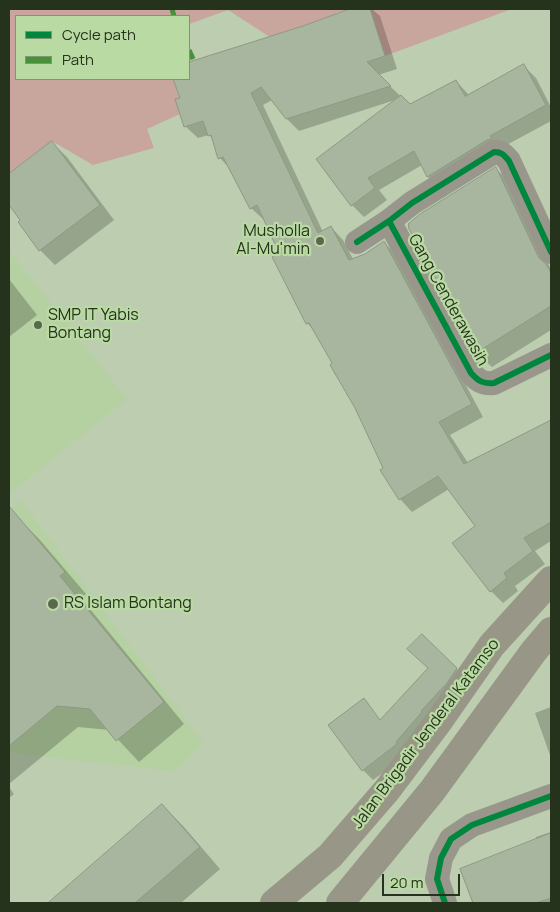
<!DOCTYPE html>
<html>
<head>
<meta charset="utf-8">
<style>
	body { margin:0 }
	#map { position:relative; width:560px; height:912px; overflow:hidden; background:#bccdb0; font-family:Manrope,sans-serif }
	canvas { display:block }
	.frame { position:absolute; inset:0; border:10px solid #25321c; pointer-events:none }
	.legend { position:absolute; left:15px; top:15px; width:175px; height:65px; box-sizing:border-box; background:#badaa3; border:1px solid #7e976d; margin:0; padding:6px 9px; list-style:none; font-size:15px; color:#25321c }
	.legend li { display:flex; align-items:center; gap:10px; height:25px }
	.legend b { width:25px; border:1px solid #7e976d }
	.scale { position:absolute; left:382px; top:874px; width:78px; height:22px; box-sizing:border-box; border:2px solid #25321c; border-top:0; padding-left:6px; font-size:15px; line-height:18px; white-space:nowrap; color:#25321c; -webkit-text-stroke:4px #badaa3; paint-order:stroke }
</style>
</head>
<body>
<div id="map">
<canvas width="560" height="912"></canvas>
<div class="frame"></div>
<ul class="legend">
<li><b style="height:6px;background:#00873e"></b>Cycle path</li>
<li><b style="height:6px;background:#49903a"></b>Path</li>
</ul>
<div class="scale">20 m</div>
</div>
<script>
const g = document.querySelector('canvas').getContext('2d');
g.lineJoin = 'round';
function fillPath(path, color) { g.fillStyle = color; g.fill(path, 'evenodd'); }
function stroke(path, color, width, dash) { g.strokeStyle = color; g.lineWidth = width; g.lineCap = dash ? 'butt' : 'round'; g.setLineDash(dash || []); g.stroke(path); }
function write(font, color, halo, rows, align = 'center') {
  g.font = font + ' Manrope,sans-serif'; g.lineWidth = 4.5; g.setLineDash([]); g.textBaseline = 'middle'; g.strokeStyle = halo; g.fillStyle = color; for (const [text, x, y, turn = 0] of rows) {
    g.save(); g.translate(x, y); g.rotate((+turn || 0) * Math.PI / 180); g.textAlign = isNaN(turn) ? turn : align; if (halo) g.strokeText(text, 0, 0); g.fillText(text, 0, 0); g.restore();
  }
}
const built = new Path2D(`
	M9,251L127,399L9,494Z
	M21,501L203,743L175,771L9,753V511Z`);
const green = new Path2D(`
	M9,9H350L336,13V15L270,37L228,10L189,24V16H16V79H173L179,96L180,114L147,129L154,148L93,165L52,141L9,174Z
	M370,9H509V10L385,56Z`);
const shadow = new Path2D(`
	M354,9H372L380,16L397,69L378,75L410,105L456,81L469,95L524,66L536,78L551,107V121L501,148L440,189L428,177L422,165L379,190L387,200L364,217L352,205L318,160L395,100L299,131L287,119L272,100L263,105L323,232L331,227L343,240L353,259L365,255L384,242L396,255L483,417L450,435L468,463L551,421V541L535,551L545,564L515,586L518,591L503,603L491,591L476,526L449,489L412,512L400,499L334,364L315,331L307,323L281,253L265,220H264L251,208L231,170L220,158L214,140L209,135L198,138L185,126L181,99L175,79H189V64L303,27Z
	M52,143L67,157L114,220L55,265L40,250L22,220L9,203V175Z
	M496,169L511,183L551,270V330L492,367L477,353L409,227Z
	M9,279L37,315L9,337Z
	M19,519L40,540L86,594L81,598L184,724L139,762L109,730L78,727L9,784V528Z
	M456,668L467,679L407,755L373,780L363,770V700L381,721Z
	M551,707V758L535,713Z
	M9,787L14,794L9,798Z
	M162,805L184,827L220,869L181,903H49Z
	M551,832V903H474L461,869L537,840L536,837Z`);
const building = new Path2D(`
	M350,9H370L385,56L367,62L391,86L286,119L261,87L251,93L318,233L331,226L349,260L365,254L384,241L472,404L439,422L464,464L551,420V522L524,538L533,551L504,573L507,578L490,592L452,543L475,526L438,476L399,500L380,470L383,468L355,408L330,365L332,363L309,323L306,324L272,257L279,253L257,205L250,209L223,157L218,159L211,135L208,136L203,121L184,127L175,99L180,98L173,79H189V62L303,26Z
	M524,64L546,105L490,136L492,139L487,140L427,177L414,151L368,178L375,188L351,206L316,159L401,95L410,104L456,80L465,96Z
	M52,141L100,205L39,251L18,222L20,220L9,205V174Z
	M496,167L539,258L546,264L551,273V306L476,353L408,227L409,226L408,224L420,214Z
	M9,506L65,572L60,576L164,702L116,741L90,709L57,706L9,746Z
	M422,634L457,668L447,683L421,711L422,712L396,742L397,744L362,771L328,725L364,698L380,720L428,668L407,649Z
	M162,804L200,847L135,903H48Z
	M551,833V898L536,903H473L460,869Z`);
const street = new Path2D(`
	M389,221L412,203L494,152C502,152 504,155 509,161L551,252
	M357,242L389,221L471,373C478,381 483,384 494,383L551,355
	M445,903L437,879L441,858L451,839L472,825L551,796`);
const secondary = new Path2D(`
	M274,903L330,856L387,790L439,721L492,645L551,580
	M340,903L432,791L534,651L551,631`);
const quiet = new Path2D(`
	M172,9L174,16
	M189,50L194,61`);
const cycleway = new Path2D(`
	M389,221L412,203L494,152C502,152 504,155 509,161L551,252
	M357,242L389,221L471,373C478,381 483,384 494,383L551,355
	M445,903L437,879L441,858L451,839L472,825L551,796`);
const markers = [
	[320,241,5,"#5a6850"],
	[38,325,5,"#5a6850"],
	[53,604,6,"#5a6850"]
];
const poiNames = [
	["Musholla",310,232,"right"],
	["Al-Mu'min",310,250,"right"],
	["SMP IT Yabis",48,316],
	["Bontang",48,334],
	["RS Islam Bontang",64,604]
];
const streetNames = [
	["Gang Cenderawasih",448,300,61],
	["Jalan Brigadir Jenderal Katamso",426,734,-53]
];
fillPath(built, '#b5d0a1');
fillPath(green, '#c8a59d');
fillPath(shadow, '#0003');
fillPath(building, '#a9b69f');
stroke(building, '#8c9982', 1);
stroke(street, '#99978c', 24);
stroke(secondary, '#979687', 28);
stroke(quiet, '#49903a', 5, [10, 5]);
stroke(cycleway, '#00873e', 6);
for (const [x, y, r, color] of markers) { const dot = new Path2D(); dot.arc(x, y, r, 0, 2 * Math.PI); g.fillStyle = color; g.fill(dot); stroke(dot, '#badaa3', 2); }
write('16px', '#25321c', '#badaa3', poiNames, 'left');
write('16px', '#25321c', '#badaa3', streetNames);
</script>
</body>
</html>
